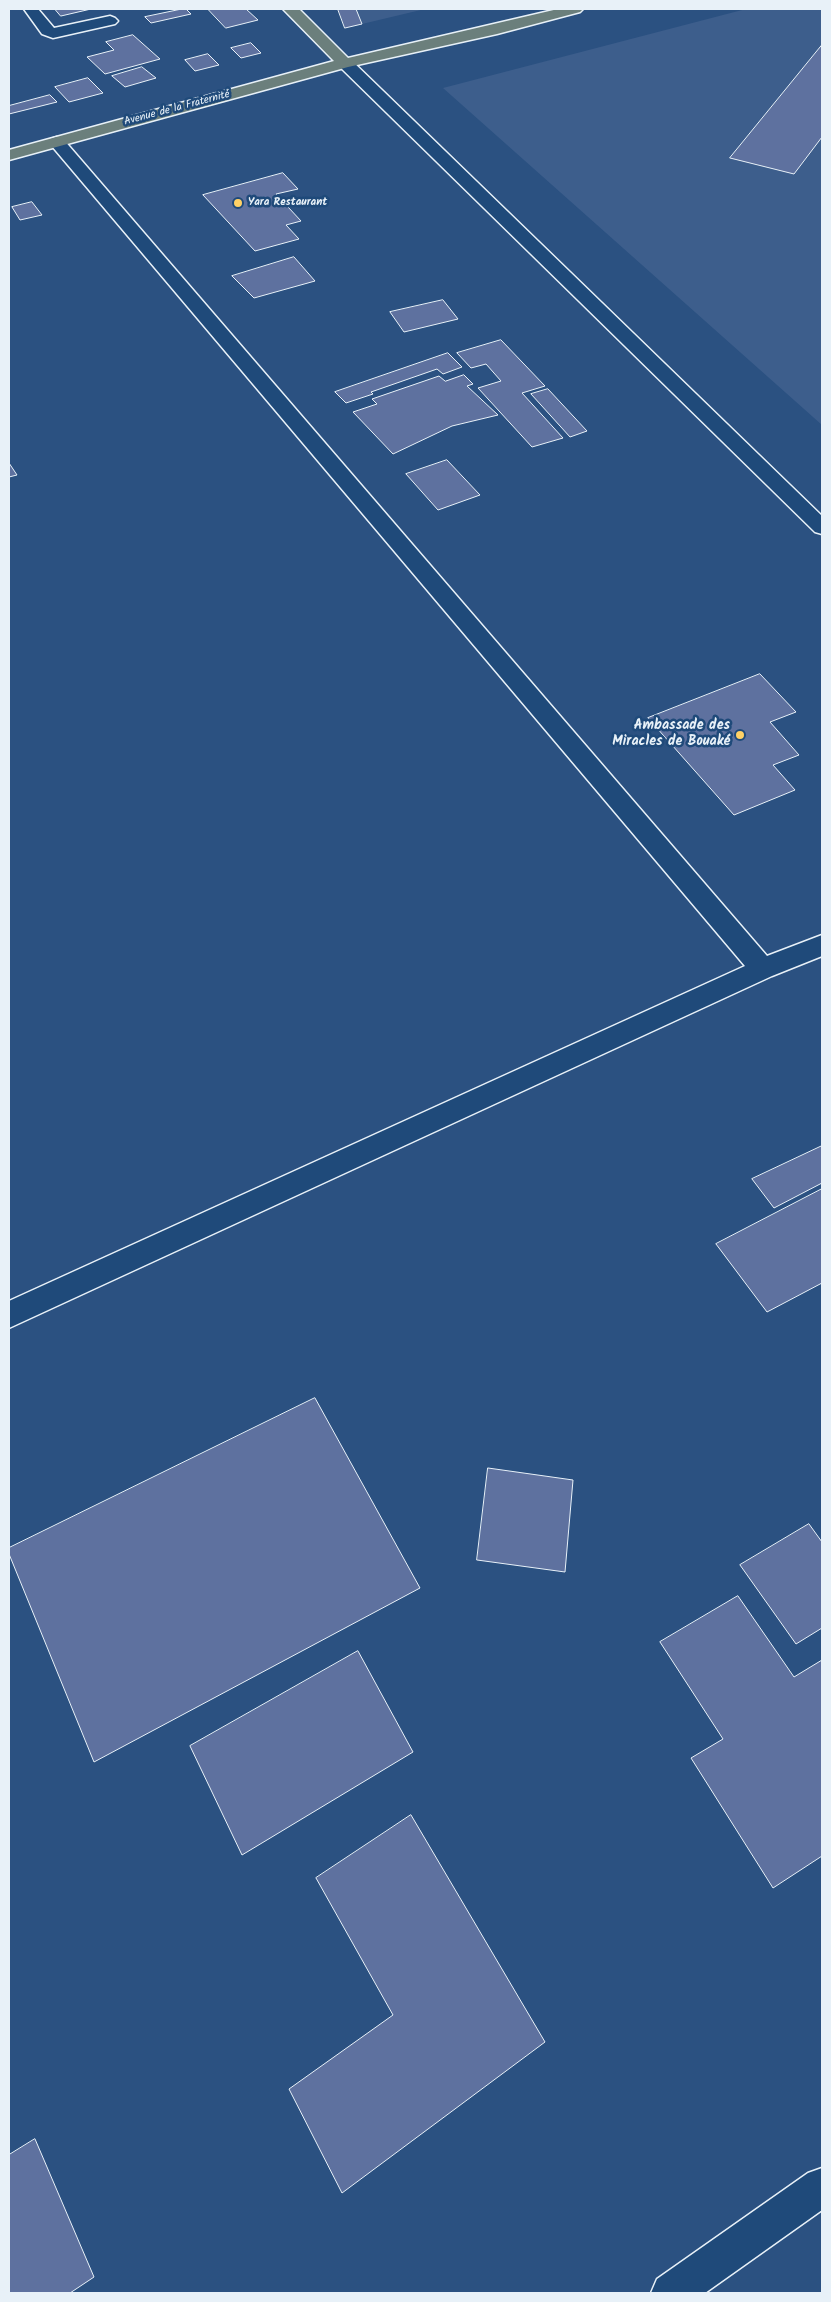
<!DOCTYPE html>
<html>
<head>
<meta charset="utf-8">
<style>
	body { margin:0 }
	#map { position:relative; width:831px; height:2302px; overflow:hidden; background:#2b5181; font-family:Kalam,sans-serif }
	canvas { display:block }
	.frame { position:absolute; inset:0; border:10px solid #e8f1f8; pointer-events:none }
</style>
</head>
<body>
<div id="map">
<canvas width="831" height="2302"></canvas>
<div class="frame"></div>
</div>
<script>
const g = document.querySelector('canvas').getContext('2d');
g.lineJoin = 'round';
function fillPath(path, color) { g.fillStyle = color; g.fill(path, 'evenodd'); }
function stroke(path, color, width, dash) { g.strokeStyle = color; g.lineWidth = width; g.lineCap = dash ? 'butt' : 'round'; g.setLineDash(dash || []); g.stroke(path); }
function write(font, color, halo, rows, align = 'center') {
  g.font = font + ' Kalam,sans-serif'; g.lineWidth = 5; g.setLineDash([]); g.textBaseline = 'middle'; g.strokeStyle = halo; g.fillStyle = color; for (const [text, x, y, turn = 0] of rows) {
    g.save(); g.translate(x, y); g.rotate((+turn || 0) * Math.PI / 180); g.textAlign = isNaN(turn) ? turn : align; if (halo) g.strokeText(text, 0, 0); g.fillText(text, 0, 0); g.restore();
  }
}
const built = new Path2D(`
	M356,9H425L362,24Z
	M746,9H822V425L443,88Z`);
const building = new Path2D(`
	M55,9H91L61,16Z
	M182,9H186L191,14L151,23L145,17Z
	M208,9H246L258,20L226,28Z
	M338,9H356L362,24L345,28Z
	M133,35L160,59L105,74L87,57L114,50L106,42Z
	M251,43L261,53L241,58L231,48Z
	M822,45V137L794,174L730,158Z
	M208,54L219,65L195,71L185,60Z
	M142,67L156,78L125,87L112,76Z
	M88,78L103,93L69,102L55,87Z
	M50,95L57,102L9,114V106Z
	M283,173L298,189L276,194L301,221L286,225L299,239L255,251L203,195Z
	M32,202L42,215L20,220L12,207Z
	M294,257L315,281L254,298L232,276Z
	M443,300L458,319L404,332L390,312Z
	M501,340L545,386L522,393L563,438L532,447L478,388L501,381L486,364L471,368L457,353Z
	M448,353L462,367L443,374L437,369L371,392L373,394L346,403L335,392Z
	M464,375L473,384L467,386L498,415L452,426L393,454L353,412L377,404L372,399L439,376L445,381Z
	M548,389L587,431L570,437L531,394Z
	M447,460L480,495L438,510L406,474Z
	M9,463L17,475L9,477Z
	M760,674L796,712L770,722L799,755L773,765L795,790L734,815L648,718Z
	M822,1146V1183L774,1208L752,1179Z
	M822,1189V1283L767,1312L716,1244Z
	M315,1398L420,1588L94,1762L9,1554V1548Z
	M488,1468L573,1480L565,1572L477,1560Z
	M809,1524L822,1542V1628L796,1644L740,1565Z
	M738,1596L794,1677L822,1660V1856L773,1888L691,1758L723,1739L660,1642Z
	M358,1651L413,1752L242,1855L190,1746Z
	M411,1815L545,2042L342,2193L289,2089L393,2015L316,1878Z
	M35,2139L94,2277L70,2293H9V2155Z`);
const minor = new Path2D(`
	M24,9H38L54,28L110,16L115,18L118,21L115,24L53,38L42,34Z
	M345,58L351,60L822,516V534L815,532L339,66L337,63L339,60Z
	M57,137L63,139L767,956L822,935V956L772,976L9,1328V1301L745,966L51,145L49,142L51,139Z
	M822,2168V2210L705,2293H651L657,2279L808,2173Z`);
const major = new Path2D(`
	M283,9H299L348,58L558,9H583L580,12L497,34L348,67L9,160V150L334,61Z`);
const markers = [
	[238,203,5,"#ffd166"],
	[740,735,5,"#ffd166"]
];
const farStreetnames = [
	["Avenue de la Fraternité",177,109,-15]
];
const farPoinames = [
	["Yara Restaurant",248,203]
];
const poiNames = [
	["Ambassade des",730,727],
	["Miracles de Bouaké",730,743]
];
fillPath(built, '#3d5e8c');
fillPath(building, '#5e719f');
stroke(building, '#e8f1f8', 1);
stroke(minor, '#e8f1f8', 3);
stroke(major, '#e8f1f8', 3);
fillPath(minor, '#1f4a7a');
fillPath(major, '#6b7f7c');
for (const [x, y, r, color] of markers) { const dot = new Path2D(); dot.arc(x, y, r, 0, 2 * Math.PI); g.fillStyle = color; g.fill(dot); stroke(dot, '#1f4a7a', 2); }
write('11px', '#e8f1f8', '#1f4a7a', farStreetnames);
write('bold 11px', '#e8f1f8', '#1f4a7a', farPoinames, 'left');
write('bold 14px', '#e8f1f8', '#1f4a7a', poiNames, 'right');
</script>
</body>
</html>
